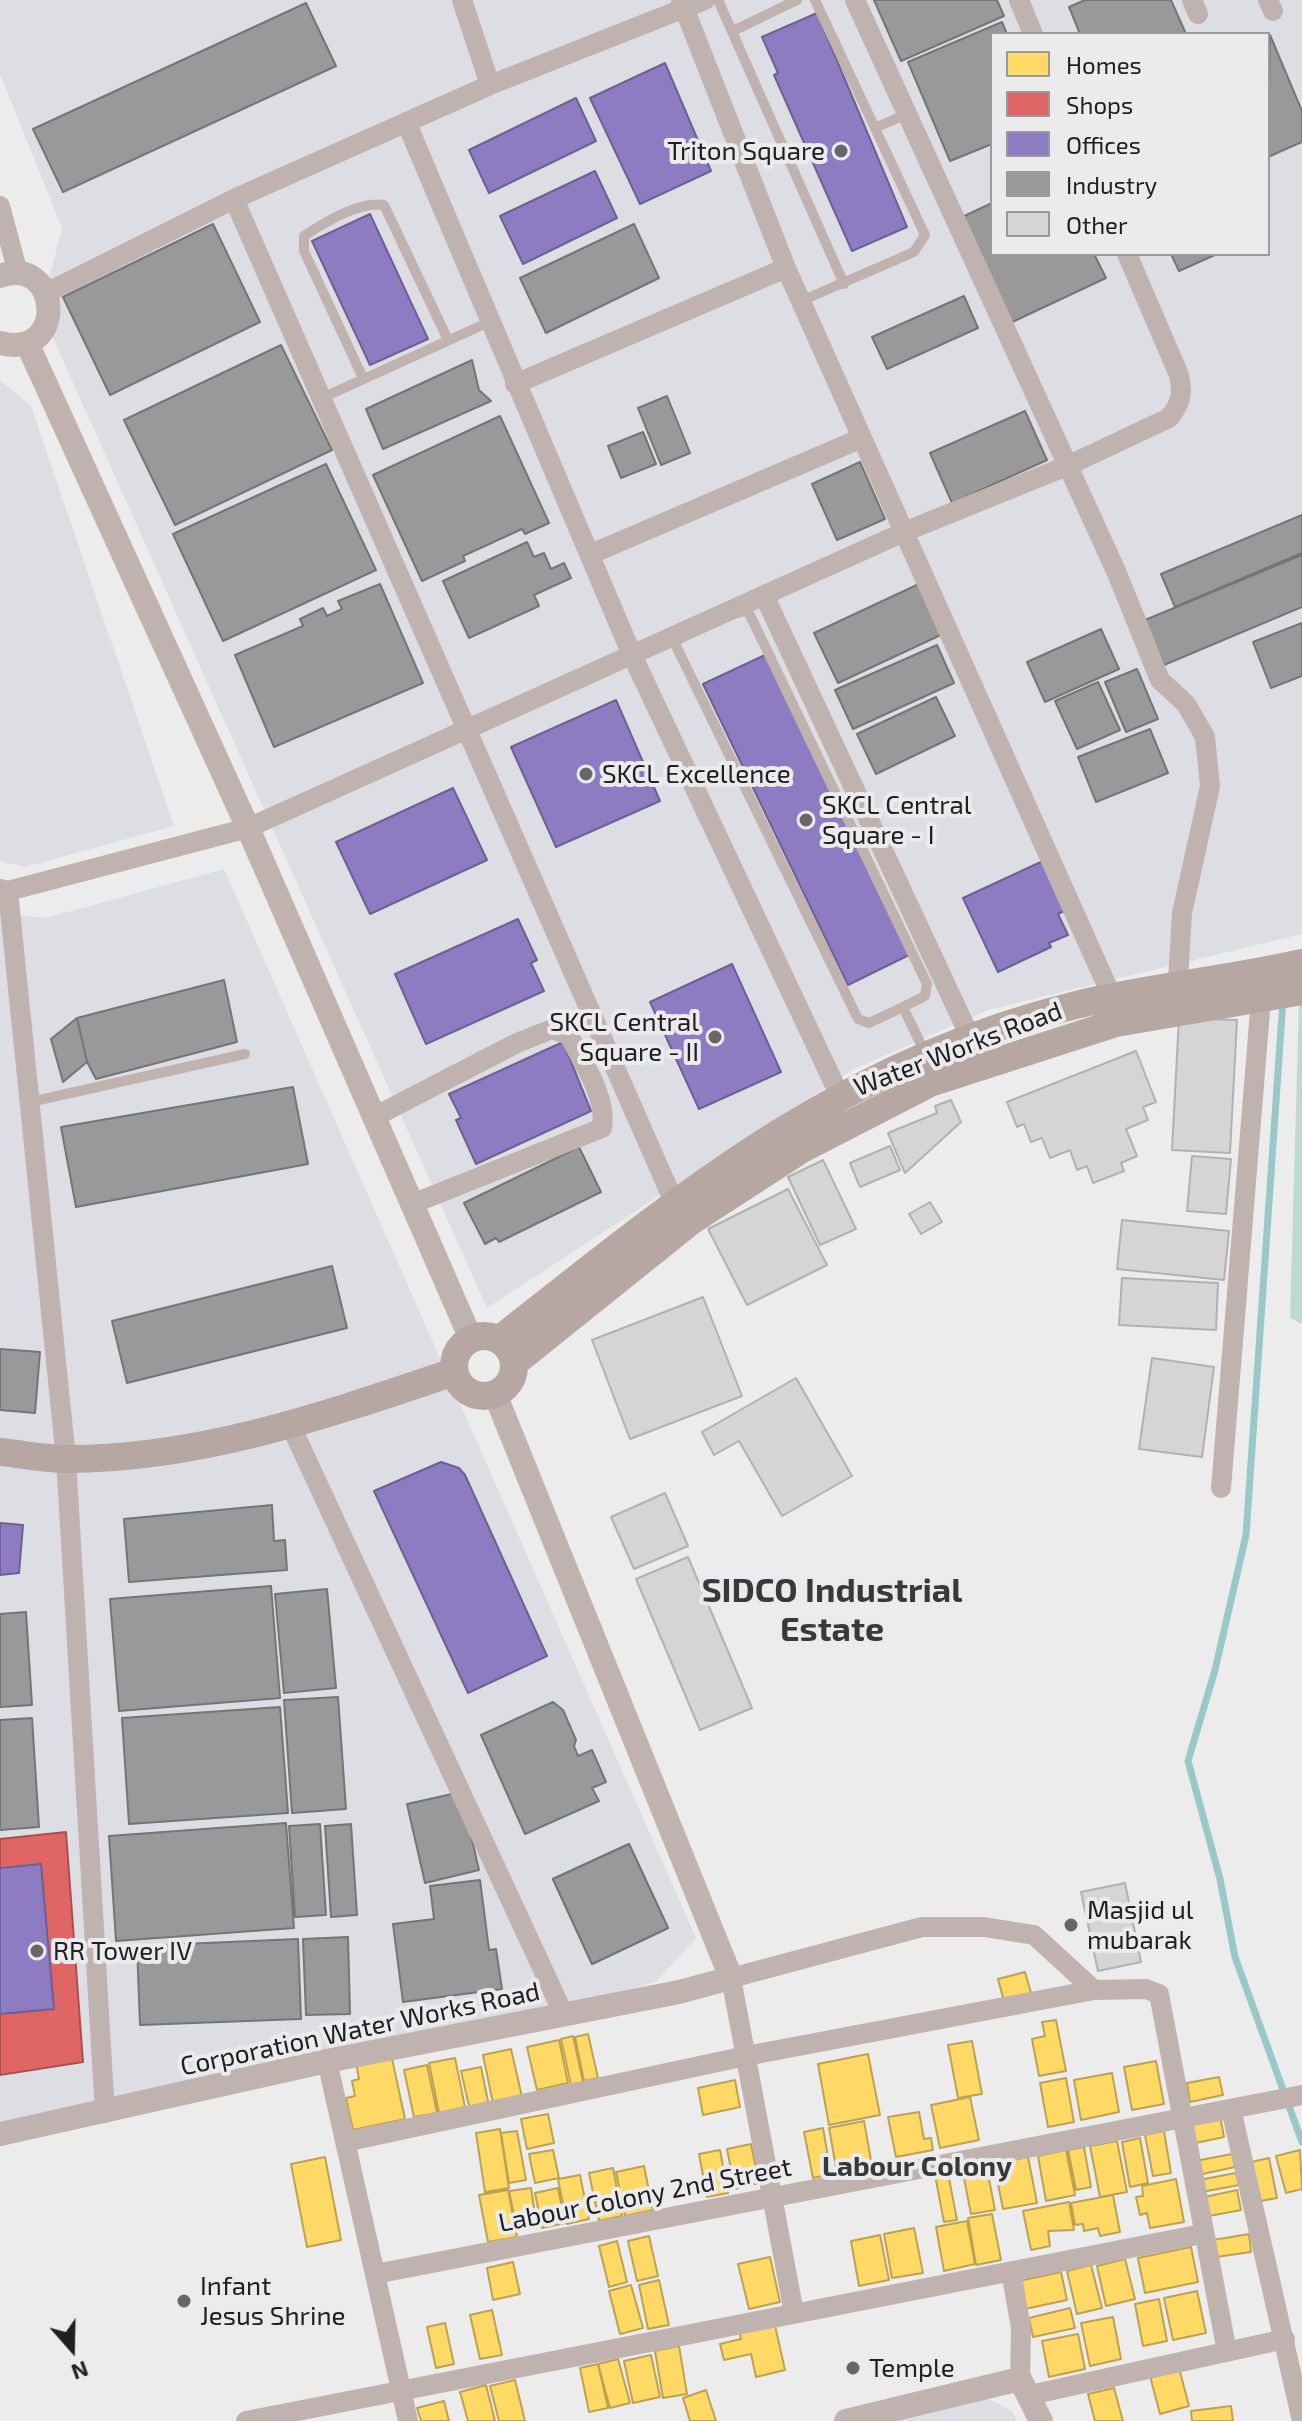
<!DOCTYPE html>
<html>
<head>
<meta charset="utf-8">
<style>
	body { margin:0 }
	#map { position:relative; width:1302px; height:2421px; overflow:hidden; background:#ececed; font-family:"Exo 2",sans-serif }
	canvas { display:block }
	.legend { position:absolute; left:990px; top:32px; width:280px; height:224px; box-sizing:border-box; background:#ebebee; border:2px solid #9a9a9c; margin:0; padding:10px 14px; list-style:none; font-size:24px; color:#202021 }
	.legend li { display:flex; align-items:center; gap:16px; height:40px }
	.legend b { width:40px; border:2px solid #9a9a9c }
	.north { position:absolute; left:32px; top:2309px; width:80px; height:80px; -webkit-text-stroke:6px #ebebee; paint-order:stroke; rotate:160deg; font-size:22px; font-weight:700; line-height:32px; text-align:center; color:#202021 }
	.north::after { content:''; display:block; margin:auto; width:28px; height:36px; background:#202021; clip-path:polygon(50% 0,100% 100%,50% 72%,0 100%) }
</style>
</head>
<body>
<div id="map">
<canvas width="1302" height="2421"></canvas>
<ul class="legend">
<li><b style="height:22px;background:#ffd966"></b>Homes</li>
<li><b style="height:22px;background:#e06666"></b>Shops</li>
<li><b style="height:22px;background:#8e7cc3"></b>Offices</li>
<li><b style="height:22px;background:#999"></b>Industry</li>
<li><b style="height:22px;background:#d5d5d6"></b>Other</li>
</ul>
<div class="north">N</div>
</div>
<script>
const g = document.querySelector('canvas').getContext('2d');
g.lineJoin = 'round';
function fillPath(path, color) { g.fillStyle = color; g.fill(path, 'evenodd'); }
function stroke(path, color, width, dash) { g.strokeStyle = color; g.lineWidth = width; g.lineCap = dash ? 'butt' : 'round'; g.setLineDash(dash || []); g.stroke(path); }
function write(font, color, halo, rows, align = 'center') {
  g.font = font + ' "Exo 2",sans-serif'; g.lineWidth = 8; g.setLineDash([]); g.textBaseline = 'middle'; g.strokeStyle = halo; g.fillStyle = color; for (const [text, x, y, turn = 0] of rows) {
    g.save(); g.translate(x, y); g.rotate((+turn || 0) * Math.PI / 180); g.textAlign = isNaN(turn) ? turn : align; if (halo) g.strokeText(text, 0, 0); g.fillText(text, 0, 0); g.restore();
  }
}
const built = new Path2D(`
	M0,0H1302V934L988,1010L854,1069L487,1308L41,311L62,228L0,74ZM992,34H1268V254H992Z
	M0,380L31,406L174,826L25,867L0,861Z
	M224,869L696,1938L656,1982L571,2005L147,2089L0,2122V913L46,918Z
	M961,2385L1012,2411L1017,2421H854Z`);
const green = new Path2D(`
	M1302,1003V1324L1290,1318L1299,1004Z`);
const homes = new Path2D(`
	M1025,1972L1031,1993L1004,2001L998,1979Z
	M1056,2020L1066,2071L1039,2076L1032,2039L1045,2036L1042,2022Z
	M588,2034L598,2078L584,2081L575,2037Z
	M573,2036L583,2082L571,2085L561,2039Z
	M559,2040L568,2083L537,2090L527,2047Z
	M972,2041L982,2094L958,2098L948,2045Z
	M511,2049L522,2097L493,2103L483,2055Z
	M391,2054L405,2119L353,2130L346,2098L355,2096L352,2081L359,2079L356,2062Z
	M868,2054L880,2115L829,2125L818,2064Z
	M455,2058L465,2107L439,2113L429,2063Z
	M1156,2061L1164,2104L1132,2110L1124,2067Z
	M427,2065L437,2113L414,2117L404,2070Z
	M481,2067L489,2106L470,2110L461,2071Z
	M1112,2073L1119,2112L1081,2120L1074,2080Z
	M1219,2077L1223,2095L1190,2102L1187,2083Z
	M1066,2078L1074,2122L1048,2127L1040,2083Z
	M735,2080L740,2107L703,2115L698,2088Z
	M970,2097L979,2140L940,2148L931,2105Z
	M919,2112L924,2139L931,2138L933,2150L896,2157L888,2117Z
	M548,2114L554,2143L527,2149L521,2119Z
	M1220,2116L1224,2137L1191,2144L1187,2123Z
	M864,2121L872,2166L837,2173L829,2128Z
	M823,2128L831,2174L813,2178L804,2132Z
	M500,2129L509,2188L485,2192L476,2133Z
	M517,2131L526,2180L509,2183L501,2133Z
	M1164,2131L1171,2173L1153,2176L1145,2135Z
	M1140,2138L1148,2183L1130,2187L1122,2142Z
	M1117,2141L1127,2192L1100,2197L1090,2146Z
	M751,2144L759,2183L735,2189L727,2149Z
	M1084,2147L1091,2187L1076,2190L1068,2150Z
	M553,2150L559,2178L535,2183L529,2154Z
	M720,2150L728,2193L707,2197L699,2154Z
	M1066,2150L1075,2195L1046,2201L1038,2156Z
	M1300,2150L1302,2189L1286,2193L1276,2156Z
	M1232,2154L1235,2167L1198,2175L1195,2161Z
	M325,2157L341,2240L307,2247L291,2164Z
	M1028,2157L1037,2203L1003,2209L994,2164Z
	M1269,2158L1277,2198L1255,2202L1247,2163Z
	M644,2166L653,2210L625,2216L616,2172Z
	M613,2168L622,2216L599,2221L589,2173Z
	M987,2169L995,2210L971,2214L963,2173Z
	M948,2173L957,2220L944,2222L935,2175Z
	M1236,2173L1239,2185L1202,2192L1199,2180Z
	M580,2175L589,2219L567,2224L558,2179Z
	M1176,2179L1184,2222L1150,2228L1147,2213L1140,2215L1136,2197L1143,2196L1142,2186Z
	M531,2188L537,2227L517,2230L509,2191Z
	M558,2188L565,2223L542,2228L535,2193Z
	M508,2190L517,2237L488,2242L479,2195Z
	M1237,2190L1241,2210L1209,2216L1205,2197Z
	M1113,2195L1120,2232L1100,2236L1098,2228L1084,2231L1083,2224L1075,2225L1071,2203Z
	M1069,2202L1074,2230L1048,2231L1050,2246L1031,2250L1023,2211Z
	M992,2214L1001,2260L976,2265L968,2218Z
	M967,2221L975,2264L944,2271L936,2227Z
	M914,2228L923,2273L892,2278L884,2234Z
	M1249,2234L1251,2252L1216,2257L1213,2240Z
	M880,2235L889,2280L859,2286L851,2241Z
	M649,2236L658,2276L637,2281L628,2241Z
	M617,2241L627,2282L609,2287L599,2246Z
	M1191,2247L1198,2282L1145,2293L1138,2258Z
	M770,2257L780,2302L749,2309L738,2264Z
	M1125,2259L1135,2299L1106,2306L1097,2266Z
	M513,2262L520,2294L493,2300L487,2268Z
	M1091,2265L1102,2308L1077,2314L1067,2271Z
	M1061,2272L1067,2300L1020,2310L1014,2282Z
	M659,2280L669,2325L648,2329L639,2285Z
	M631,2285L643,2328L620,2334L609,2291Z
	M1197,2291L1206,2333L1173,2340L1164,2298Z
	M1159,2299L1167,2341L1143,2346L1135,2304Z
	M1070,2308L1075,2328L1033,2337L1029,2318Z
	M492,2310L502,2355L480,2359L470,2315Z
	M1113,2317L1121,2359L1090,2366L1081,2323Z
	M774,2321L785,2370L756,2377L751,2354L724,2360L720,2344L741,2339L739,2329Z
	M445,2323L454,2364L436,2368L427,2327Z
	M1078,2334L1085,2369L1049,2377L1042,2341Z
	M679,2346L687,2394L663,2398L655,2351Z
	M651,2355L660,2397L633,2403L624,2361Z
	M618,2359L630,2403L610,2408L598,2364Z
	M598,2364L608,2408L589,2412L580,2368Z
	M1179,2368L1189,2406L1160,2414L1150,2376Z
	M515,2380L525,2421H499L490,2386Z
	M486,2385L495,2421H468L460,2392Z
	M1114,2388L1123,2421H1095L1088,2394Z
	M706,2390L716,2421H690L683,2398Z
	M444,2401L449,2421H421L417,2408Z
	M1231,2406L1233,2421H1192L1191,2411Z`);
const shops = new Path2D(`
	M66,1832L83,2062L0,2075V1839Z
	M629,1844L668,1928L592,1964L553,1879Z`);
const offices = new Path2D(`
	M817,13L907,227L852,251L774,75L778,73L762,37Z
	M665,63L711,171L640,204L590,98Z
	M576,98L596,141L489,193L469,150Z
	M595,171L617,218L523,264L500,216Z
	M370,214L428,339L370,365L312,241Z
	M765,655L909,955L848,985L703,684Z
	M616,700L660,801L556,847L511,747Z
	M453,788L487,860L370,914L336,842Z
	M1043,861L1066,910L1058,914L1068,935L1049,943L1051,947L998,972L963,898Z
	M518,919L537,960L531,963L544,991L426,1044L395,974Z
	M732,964L781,1072L699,1109L650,1002Z
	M563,1042L591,1111L476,1164L456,1120L461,1118L449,1094Z
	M441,1462L459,1468L465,1475L547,1656L468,1693L374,1491Z
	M0,1523L23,1525L19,1573L0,1575Z
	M41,1864L54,2009L0,2014V1868Z`);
const industry = new Path2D(`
	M874,0H997L1004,16L901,61Z
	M1085,0H1171L1186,34H1080L1069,7Z
	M306,3L336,66L63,192L33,129Z
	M1002,22L1007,34H992V144L950,161L908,62Z
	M1270,35L1302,111V142L1268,157Z
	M992,203V254H1094L1106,278L1008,324L958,219Z
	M213,224L260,322L110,395L63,297Z
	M634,224L659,278L546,333L520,278Z
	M1171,254H1217L1179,271Z
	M964,296L978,328L887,369L872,337Z
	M281,345L332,450L175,525L124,420Z
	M472,360L479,390L491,401L383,449L366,409Z
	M667,396L690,453L661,465L638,408Z
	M1025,411L1047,460L952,503L930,453Z
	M500,416L549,523L525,534L522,529L463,556L465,561L422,581L373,475Z
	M643,432L656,464L621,478L608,446Z
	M860,462L885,519L837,540L812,484Z
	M326,464L376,570L223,641L173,534Z
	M1302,515V553L1175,607L1161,574Z
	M527,542L534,557L544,553L551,569L564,563L571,578L534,595L539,606L469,638L443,581Z
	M1302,555V607L1164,665L1145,620Z
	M921,583L945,633L838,683L814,633Z
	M380,584L423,683L274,747L235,655L303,626L300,619L323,608L327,616L342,609L338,601Z
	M1302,623V676L1271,688L1253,642Z
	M1101,629L1119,669L1045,702L1027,662Z
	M937,645L954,683L853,729L835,690Z
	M1137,669L1158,719L1126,732L1105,682Z
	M1098,682L1120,730L1077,749L1055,701Z
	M936,697L955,736L876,774L857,734Z
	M1150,729L1168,773L1096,802L1078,757Z
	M224,980L237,1042L96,1079L87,1062L77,1018Z
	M77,1018L87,1062L63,1082L51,1039Z
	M293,1087L308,1164L76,1207L61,1127Z
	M579,1147L601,1192L499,1242L496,1238L485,1244L464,1203Z
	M332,1266L347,1328L127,1383L112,1321Z
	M0,1349L40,1352L35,1413L0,1410Z
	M272,1505L274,1541L285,1540L287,1570L129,1582L124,1519Z
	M271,1586L280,1698L119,1711L110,1599Z
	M327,1589L336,1688L284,1693L275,1594Z
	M26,1612L32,1705L0,1707V1614Z
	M338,1697L346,1809L292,1813L284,1700Z
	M553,1702L563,1710L576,1740L574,1746L578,1756L592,1750L606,1782L592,1788L599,1801L525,1834L481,1735Z
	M280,1707L288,1813L129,1824L122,1718Z
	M32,1718L39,1827L0,1830V1720Z
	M461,1792L479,1870L425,1883L407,1804Z
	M286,1823L294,1928L116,1941L109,1836Z
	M320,1824L326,1915L295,1917L289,1826Z
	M351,1824L357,1915L331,1917L325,1826Z
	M629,1844L668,1928L592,1964L553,1879Z
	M480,1880L489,1950L496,1949L502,1989L403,2002L393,1924L434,1919L430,1886Z
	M348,1937L350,2014L306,2015L303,1939Z
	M298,1939L301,2019L140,2025L137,1946Z`);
const stream = new Path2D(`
	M1283,1000L1246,1535L1215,1670L1188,1761L1220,1879L1235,1957L1302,2142`);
const building = new Path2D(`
	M1179,1018L1237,1020L1230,1153L1172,1150Z
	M1136,1051L1156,1102L1143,1107L1148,1120L1126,1129L1137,1156L1121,1163L1124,1171L1093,1183L1087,1166L1077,1170L1070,1150L1050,1158L1042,1138L1031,1142L1024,1124L1017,1127L1007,1102Z
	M951,1100L961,1122L905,1173L888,1133L937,1113L935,1106Z
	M890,1146L900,1170L860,1187L850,1163Z
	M1192,1156L1231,1159L1226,1214L1187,1211Z
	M823,1160L856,1229L820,1245L788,1177Z
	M788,1189L827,1265L747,1305L708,1229Z
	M930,1202L942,1222L921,1234L909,1214Z
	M1122,1220L1229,1231L1224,1280L1117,1269Z
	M1122,1278L1218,1283L1216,1330L1119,1325Z
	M703,1297L742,1396L630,1439L592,1340Z
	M1152,1358L1214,1367L1202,1457L1139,1449Z
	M796,1378L852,1476L782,1516L739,1441L714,1455L702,1432Z
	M665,1493L688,1546L634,1569L611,1517Z
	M688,1557L752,1708L700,1730L636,1579Z
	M1125,1883L1141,1962L1098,1971L1081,1892Z`);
const service = new Path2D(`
	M718,0L844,284
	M733,31L797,0
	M877,127L907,114
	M801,301L914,252L925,235L815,0
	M363,378L304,251V236C325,222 359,201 384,205L448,340
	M322,398L489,322
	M738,613L746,611L750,615L927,984L925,996L903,1007L925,1053
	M683,637L676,641V646L858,1019L869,1023L903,1007
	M30,1102L245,1054`);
const minor = new Path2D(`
	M462,0L490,85
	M681,0L786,268L1112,997
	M855,0L1116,571L1160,680L1186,704L1205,737L1210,786L1182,913L1177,998
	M1019,0L1033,34
	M1192,0L1198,14
	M1268,0L1273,11
	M407,124L632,655L839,1094
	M234,199L674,1202
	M0,206L18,273
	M46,293L234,199L490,85L705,0
	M515,384L786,268
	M591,554L862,438
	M764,595L971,1039
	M0,889L8,891L248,828L904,532L1067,466L1169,418C1181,403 1183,394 1179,375L1127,254
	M8,891L66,1459L105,2113
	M374,1117L517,1043L552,1029L569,1035C583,1064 607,1096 602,1128L412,1204
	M290,1424L564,2015
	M1221,1488L1261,999
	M327,2061L408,2421
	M1231,2109L1302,2421
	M345,2142L746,2056L1094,1990L1146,1989L1159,1994L1227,2352
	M1011,2271L1021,2328L1020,2379
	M375,2274L1302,2095
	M794,2313L731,1978L922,1927H984L1034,1935L1094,1990
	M1030,2395L1285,2339
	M246,2421L1202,2234`);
const tertiary = new Path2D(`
	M0,276C60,254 69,360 0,343
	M27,343L248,828L471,1339
	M0,2134L327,2061L679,1992L731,1978L495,1394
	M846,2421L1020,2379L1041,2421`);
const secondary = new Path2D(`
	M454 1366a30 30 0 1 1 60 0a30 30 0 1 1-60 0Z
	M499,1340C681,1196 844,1061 1076,1005C1150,987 1227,980 1302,963
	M514,1363L691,1221L802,1149L930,1083L1116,1023L1302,991
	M0,1452C22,1454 45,1459 67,1459C201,1459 329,1414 454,1372`);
const markers = [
	[841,151,8,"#676768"],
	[586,774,8,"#676768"],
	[806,820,8,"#676768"],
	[715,1037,8,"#676768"],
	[1071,1925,8,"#676768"],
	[37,1951,8,"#676768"],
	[184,2301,8,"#676768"],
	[853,2368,8,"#676768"]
];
const poiNames = [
	["Triton Square",825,151,"right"],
	["SKCL Excellence",602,774],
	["SKCL Central",822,805],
	["Square - I",822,835],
	["SKCL Central",699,1022,"right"],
	["Square - II",699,1052,"right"],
	["Masjid ul",1087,1910],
	["mubarak",1087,1940],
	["RR Tower IV",53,1951],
	["Infant",200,2286],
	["Jesus Shrine",200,2316],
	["Temple",869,2368]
];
const streetNames = [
	["Water Works Road",958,1049,-21],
	["Corporation Water Works Road",360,2029,-12],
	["Labour Colony 2nd Street",645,2195,-11]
];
const neighbourhoodNames = [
	["Labour Colony",917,2167]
];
const districtNames = [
	["SIDCO Industrial",832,1591],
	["Estate",832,1630]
];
fillPath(built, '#dddee4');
fillPath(green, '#bedace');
fillPath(homes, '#ffd966');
stroke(homes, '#bca251', 2);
fillPath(shops, '#e06666');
stroke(shops, '#a65151', 2);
fillPath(offices, '#8e7cc3');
stroke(offices, '#6d6092', 2);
fillPath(industry, '#999');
stroke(industry, '#757575', 2);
stroke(stream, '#9ac8c9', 7);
fillPath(building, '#d5d5d6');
stroke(building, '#b1b1b1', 2);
stroke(service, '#c0b3af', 10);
stroke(minor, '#c0b3af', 20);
stroke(tertiary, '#c0b3af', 24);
stroke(secondary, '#b6a7a2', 28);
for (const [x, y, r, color] of markers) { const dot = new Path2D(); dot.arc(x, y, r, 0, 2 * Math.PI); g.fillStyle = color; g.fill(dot); stroke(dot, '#ebebee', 3); }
write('26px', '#202021', '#ebebee', poiNames, 'left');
write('26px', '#202021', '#ebebee', streetNames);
write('bold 28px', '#38393b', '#ebebee', neighbourhoodNames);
write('bold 34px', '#38393b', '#ebebee', districtNames);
</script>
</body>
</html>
